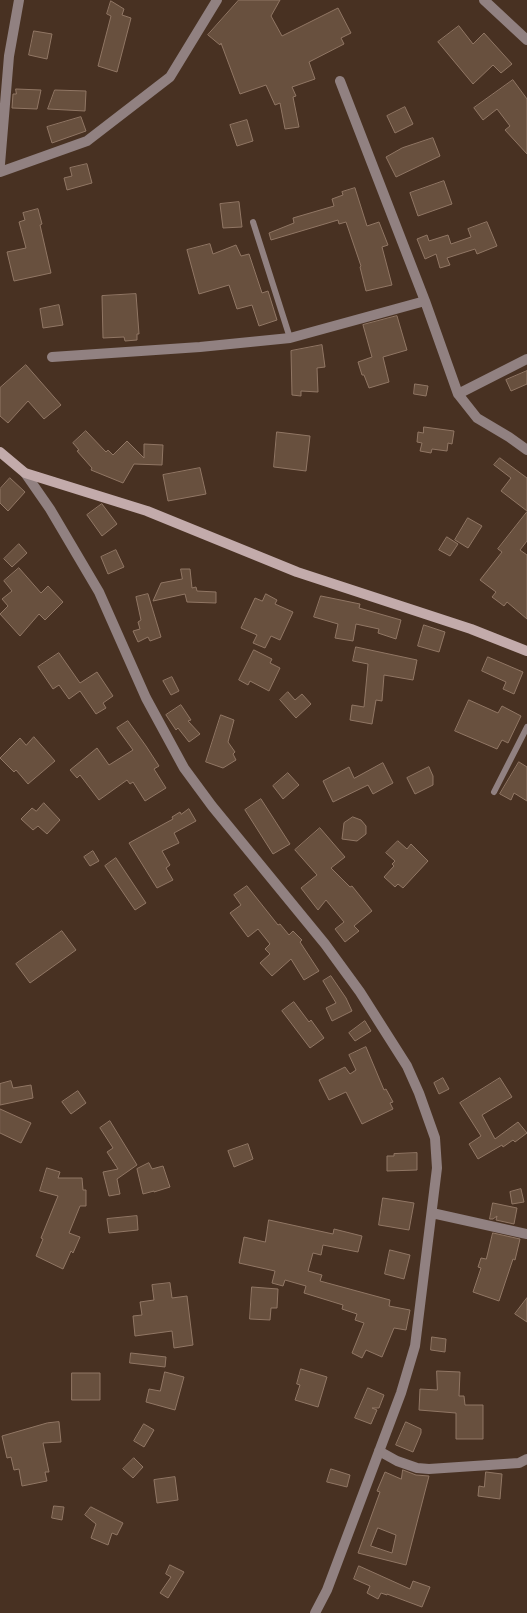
<!DOCTYPE html>
<html>
<head>
<meta charset="utf-8">
<style>
	body { margin:0 }
	canvas { display:block; background:#483122 }
</style>
</head>
<body>
<canvas width="527" height="1613"></canvas>
<script>
const g = document.querySelector('canvas').getContext('2d');
g.lineJoin = 'round';
function fillPath(path, color) { g.fillStyle = color; g.fill(path, 'evenodd'); }
function stroke(path, color, width, dash) { g.strokeStyle = color; g.lineWidth = width; g.lineCap = dash ? 'butt' : 'round'; g.setLineDash(dash || []); g.stroke(path); }
const building = new Path2D(`
	M239,0H280L271,16L282,36L338,8L351,33L341,38L344,44L309,62L315,79L292,87L296,96L293,97L299,127L285,129L280,103L275,105L266,85L240,94L221,43L220,45L208,35Z
	M111,1L124,9L122,15L131,18L117,72L98,66L111,16L107,14Z
	M459,26L473,44L484,33L512,64L501,73L493,65L473,84L438,42Z
	M34,31L52,34L47,59L29,55Z
	M513,80L527,99V154L505,130L510,126L497,109L483,120L474,108Z
	M16,89L41,90L37,109L12,108L13,94H16Z
	M55,90L86,91L85,111L48,109Z
	M405,107L413,124L395,133L387,116Z
	M81,117L86,131L52,143L47,127Z
	M247,120L253,141L237,146L230,125Z
	M433,138L440,156L396,177L386,157L402,148Z
	M87,164L92,183L67,190L64,178L72,176L70,168Z
	M444,181L452,204L418,216L410,193Z
	M355,188L367,226L379,222L388,245L382,247L392,285L366,291L360,267L361,266L346,222L339,224L338,220L271,240L269,233L294,223L293,218L334,206L332,199L343,195L342,192Z
	M239,202L242,227L223,228L220,204Z
	M38,209L42,224L40,225L51,273L14,281L7,252L26,248L19,222L25,220L23,213Z
	M487,222L497,246L477,254L475,249L447,258L450,265L440,268L436,254L425,259L417,239L427,235L429,241L448,235L451,244L471,237L468,229Z
	M210,244L213,254L236,245L241,256L249,254L262,293L268,291L277,320L259,326L252,305L237,309L229,285L199,294L187,250Z
	M136,294L139,334H137V340L125,341L124,337L103,338L102,296Z
	M59,305L63,325L43,328L40,309Z
	M397,316L407,350L383,357L389,382L369,388L364,375H362L358,362L372,357L363,325Z
	M322,345L325,367L317,368L318,392L301,391V396L292,395L291,351Z
	M26,365L61,405L44,419L28,401L8,423L0,416V388Z
	M527,371V384L511,391L506,380Z
	M415,384L428,386L426,396L414,394Z
	M424,427L454,431L452,444L448,443L447,451L432,449L431,453L420,451L422,443L417,442L418,432L423,433Z
	M86,431L106,452L108,450L113,455L127,441L144,458V444L163,445L162,465L134,464L123,483L91,470L92,468L77,451L79,450L73,443Z
	M277,432L310,436L306,471L274,467Z
	M500,458L527,478V511L501,491L511,478L494,465Z
	M200,468L206,494L168,501L163,475Z
	M10,478L25,492L8,511L0,503V489Z
	M102,504L117,524L102,536L87,515Z
	M527,512V541L520,550L527,555V619L507,602L504,606L492,597L496,592L480,580L502,552L498,549Z
	M468,518L482,526L468,548L455,540Z
	M447,537L458,544L450,556L439,550Z
	M19,544L27,553L12,567L4,559Z
	M116,550L124,567L108,574L101,557Z
	M19,568L41,593L48,586L63,602L45,620L39,614L20,636L0,614L8,606L2,599L12,591L4,581Z
	M181,569H190L192,588L196,587L197,591L216,592V603L187,602L185,594L153,601L161,583L182,579Z
	M148,594L161,637L150,641L148,637L138,642L133,631L140,629L138,622L141,620L136,597Z
	M266,594L277,600L275,604L293,612L280,640L271,636L265,648L253,643L257,635L241,628L255,598L262,601Z
	M321,596L360,604L359,608L401,620L396,639L378,633L379,629L356,624L353,641L335,638L338,624L314,617Z
	M424,625L445,632L439,652L418,646Z
	M356,647L417,660L413,680L384,675L382,701L376,700L372,724L350,720L352,705L364,707L368,664L353,661Z
	M254,650L272,659L270,663L280,668L269,691L250,681L248,685L239,680Z
	M59,653L80,683L97,672L113,696L103,703L106,708L96,714L80,691L69,699L59,685L53,689L38,667Z
	M488,657L523,672L514,694L503,689L506,682L482,671Z
	M172,677L179,691L171,695L163,681Z
	M288,692L295,700L302,694L311,704L296,718L280,700Z
	M469,700L498,713L502,706L521,716L508,743L502,740L497,749L455,731Z
	M181,705L191,720L188,721L200,734L189,742L178,728L176,730L166,715Z
	M221,715L234,720L228,742L235,752L233,754L236,760L223,768L206,762Z
	M128,721L146,746L159,766L154,769L166,788L145,801L133,782L130,784L127,780L99,800L80,775L77,778L70,770L97,748L109,765L133,750L117,728Z
	M34,737L55,761L28,784L16,770L14,772L0,758L20,738L26,745Z
	M519,762L527,767V801L514,793L511,800L500,794Z
	M383,763L393,783L373,794L368,785L333,802L323,781L349,767L354,778Z
	M429,767L433,776V785L415,794L407,778Z
	M288,773L299,785L283,799L273,786Z
	M261,799L290,844L273,854L245,810Z
	M44,803L60,820L47,834L38,826L33,830L21,819L32,808L36,811Z
	M189,809L196,821L174,833L179,843L162,851L170,865L166,868L173,880L157,888L129,843L173,819L172,817L180,812L181,814Z
	M353,817L361,820L366,826V834L357,841L342,839L344,823Z
	M320,828L345,857L331,868L350,887L352,886L372,911L354,926L359,931L345,942L335,929L344,922L326,900L318,910L301,888L317,875L295,850Z
	M398,841L407,849L411,844L428,861L403,888L398,884L395,887L384,877L394,866L392,864L395,861L386,853Z
	M93,851L99,861L90,866L84,857Z
	M116,858L146,903L135,910L105,866Z
	M247,886L278,925L280,924L289,935L293,931L302,940L300,942L319,971L304,980L291,959L272,976L260,963L270,954L265,949L270,944L258,929L248,937L230,913L241,905L234,895Z
	M62,931L76,950L30,983L16,964Z
	M331,976L346,998L352,1011L332,1021L326,1008L336,1003L323,981Z
	M294,1002L309,1022L311,1020L324,1038L310,1048L282,1011Z
	M365,1021L371,1031L355,1041L349,1033Z
	M366,1047L384,1090L386,1089L393,1102L390,1103L393,1109L362,1124L346,1092L329,1100L319,1080L345,1067L350,1074L356,1070L349,1055Z
	M443,1078L449,1089L439,1094L434,1083Z
	M500,1078L512,1097L482,1115L495,1139L518,1122L527,1133L515,1142L513,1140L503,1147L502,1145L478,1159L469,1144L481,1136L460,1103Z
	M11,1081L13,1088L31,1085L33,1098L0,1105V1084Z
	M78,1091L86,1103L71,1114L62,1102Z
	M0,1109L31,1123L21,1143L0,1133Z
	M110,1121L137,1165L117,1179L120,1194L109,1196L103,1172L118,1169L107,1152L113,1148L100,1128Z
	M248,1144L253,1159L234,1167L228,1151Z
	M417,1153V1170L387,1171V1156H394V1154Z
	M149,1163L152,1169L163,1166L170,1187L154,1192V1191L143,1194L137,1169Z
	M47,1168L60,1172L58,1178H82L83,1190H86V1206H80L69,1233L80,1237L73,1253L71,1251L63,1269L36,1256L43,1239L41,1238L58,1196L40,1191Z
	M521,1189L524,1202L512,1204L510,1192Z
	M383,1198L414,1203L409,1230L379,1225Z
	M493,1203L517,1208L514,1224L496,1220L497,1216L493,1219H490Z
	M137,1216L138,1230L109,1233L107,1219Z
	M269,1220L333,1234L334,1229L362,1236L358,1252L323,1245L321,1255L313,1253L308,1271L322,1275L320,1281L390,1300L389,1306L410,1310L406,1330L394,1328L382,1357L366,1350L362,1358L352,1353L364,1323L355,1320L357,1314L342,1309L343,1305L304,1293L306,1286L285,1280L283,1286L272,1283L275,1271L239,1263L244,1237L265,1242Z
	M493,1233L520,1239L515,1260L513,1259L499,1301L473,1292L481,1268L478,1267L481,1258L486,1259Z
	M390,1250L410,1255L404,1279L385,1274Z
	M170,1283L172,1298L187,1296L193,1345L174,1348L172,1331L135,1336L133,1316L142,1315L140,1302L154,1300L152,1285Z
	M252,1287L278,1289L277,1308H271L270,1320L250,1319Z
	M527,1298V1322L515,1314Z
	M432,1337L446,1339L445,1352L431,1350Z
	M131,1353L166,1357L165,1367L130,1363Z
	M301,1369L327,1377L318,1407L295,1400L300,1385L297,1384Z
	M437,1371L460,1372L459,1396H464L465,1405H483V1439H456V1413L419,1410L420,1389L437,1390Z
	M165,1372L184,1377L175,1410L146,1402L149,1389L160,1391Z
	M72,1373H100V1400H72Z
	M368,1388L384,1395L379,1408H372L377,1410L371,1424L355,1418Z
	M59,1422L61,1442L43,1443L49,1472H45L47,1481L22,1486L19,1469L14,1470L11,1457L7,1458L2,1436L47,1423Z
	M406,1422L421,1429V1433L413,1452L396,1445Z
	M144,1424L154,1430L144,1447L134,1441Z
	M134,1458L143,1467L133,1478L123,1469Z
	M331,1469L350,1475L347,1487L327,1482Z
	M403,1470L416,1475L429,1476L406,1565L358,1553L380,1492L377,1491L385,1472L401,1479ZM378,1528L396,1535L392,1553L371,1546Z
	M486,1472L502,1474L500,1499L478,1496L479,1486L484,1487Z
	M175,1477L178,1500L157,1503L154,1480Z
	M54,1506L64,1507L62,1520L52,1518Z
	M91,1507L123,1523L117,1535L112,1533L108,1545L91,1538L96,1524L85,1515Z
	M170,1565L184,1572L168,1598L160,1593L171,1577L166,1574Z
	M359,1566L410,1589L413,1581L430,1587L422,1607L387,1594V1595L381,1593L378,1599L367,1593L370,1586L354,1579Z`);
const lane = new Path2D(`
	M253,222L290,338
	M494,792L527,727`);
const street = new Path2D(`
	M484,0L527,40
	M340,81L425,301
	M0,164L9,56L19,0
	M0,172L87,141L170,77L217,0
	M52,357L200,347L290,338L425,301L458,394
	M527,359L458,394L477,418L509,437L527,450
	M25,473L50,509L99,592L146,698L184,768L212,806L325,944L360,992L407,1066L419,1093L435,1138L437,1168L415,1346L401,1393L327,1590L315,1613
	M432,1213L527,1234
	M379,1451L397,1461L417,1468L429,1469L519,1463L527,1459`);
const secondary = new Path2D(`
	M0,452L25,473L147,511L297,572L471,629L527,651`);
fillPath(building, '#68503e');
stroke(building, '#907664', 1);
stroke(lane, '#918181', 6);
stroke(street, '#918181', 10);
stroke(secondary, '#c3abab', 10);
</script>
</body>
</html>
